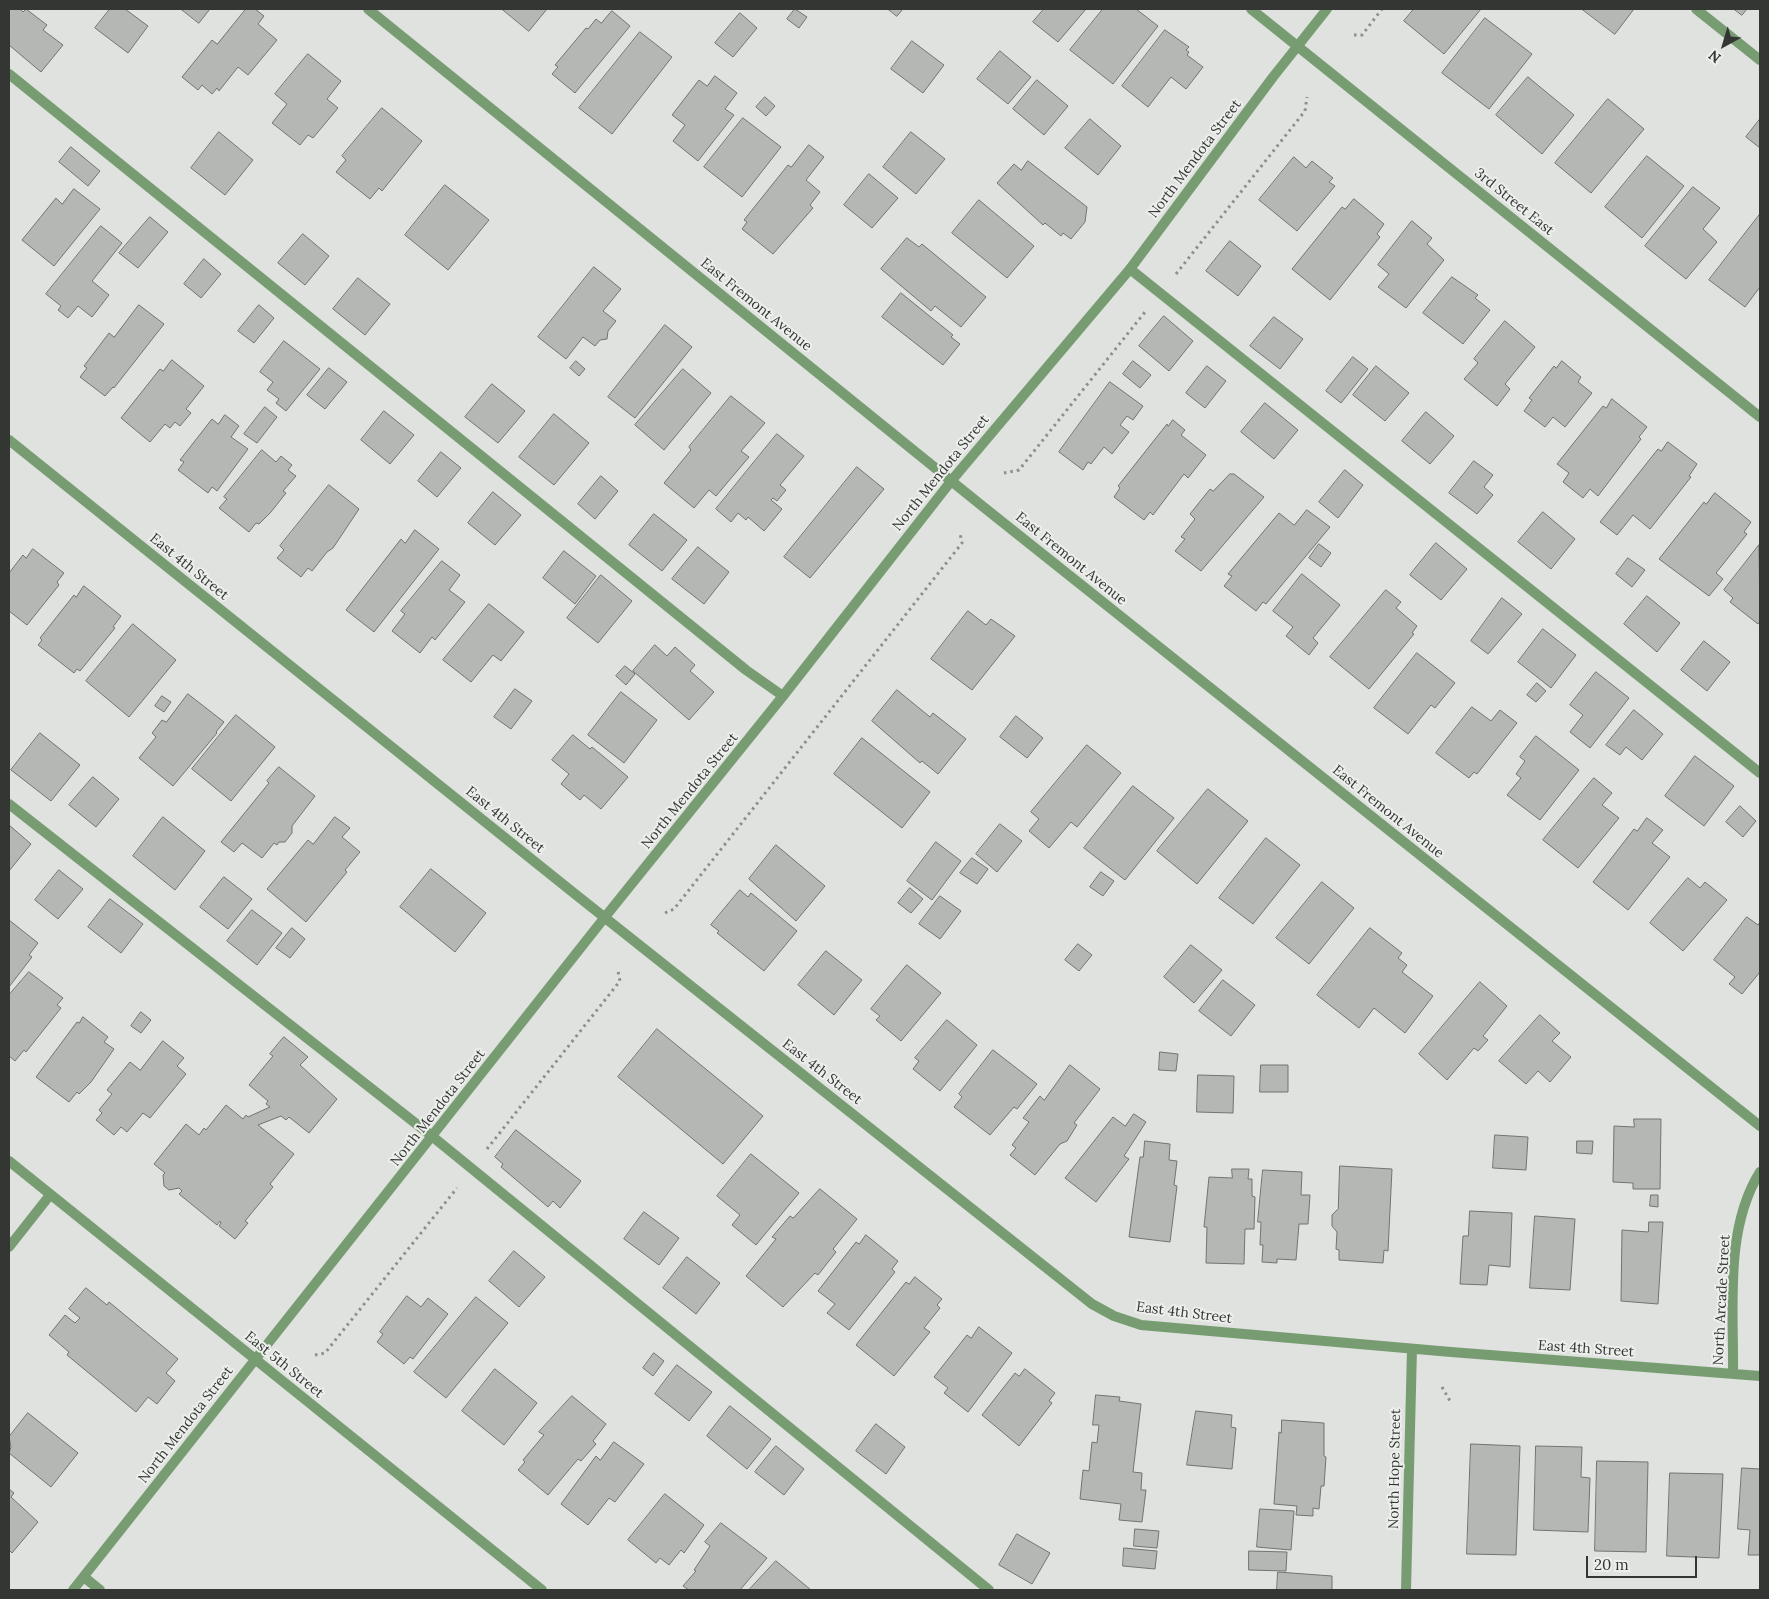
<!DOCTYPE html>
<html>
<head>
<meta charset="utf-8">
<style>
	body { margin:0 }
	#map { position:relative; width:1769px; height:1599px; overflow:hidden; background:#dfe2de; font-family:Lora,serif }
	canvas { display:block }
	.frame { position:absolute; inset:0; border:10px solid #343634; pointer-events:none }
	.north { position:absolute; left:1699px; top:20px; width:50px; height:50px; -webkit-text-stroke:4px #ecefeb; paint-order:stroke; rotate:219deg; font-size:14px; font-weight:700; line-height:20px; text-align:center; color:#343634 }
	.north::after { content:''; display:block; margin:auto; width:18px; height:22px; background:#343634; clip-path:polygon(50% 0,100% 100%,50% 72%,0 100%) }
	.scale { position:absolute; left:1586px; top:1556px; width:111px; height:22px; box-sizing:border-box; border:2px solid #343634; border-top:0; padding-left:6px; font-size:15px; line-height:18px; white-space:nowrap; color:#343634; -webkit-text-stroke:4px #ecefeb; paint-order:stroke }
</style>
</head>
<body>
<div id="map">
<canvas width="1769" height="1599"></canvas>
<div class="frame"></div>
<div class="north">N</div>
<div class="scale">20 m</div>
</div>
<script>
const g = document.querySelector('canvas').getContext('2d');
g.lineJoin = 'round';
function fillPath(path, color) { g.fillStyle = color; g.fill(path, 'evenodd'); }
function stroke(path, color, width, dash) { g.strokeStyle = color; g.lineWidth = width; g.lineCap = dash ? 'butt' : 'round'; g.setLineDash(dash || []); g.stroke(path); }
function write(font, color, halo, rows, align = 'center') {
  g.font = font + ' Lora,serif'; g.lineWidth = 4; g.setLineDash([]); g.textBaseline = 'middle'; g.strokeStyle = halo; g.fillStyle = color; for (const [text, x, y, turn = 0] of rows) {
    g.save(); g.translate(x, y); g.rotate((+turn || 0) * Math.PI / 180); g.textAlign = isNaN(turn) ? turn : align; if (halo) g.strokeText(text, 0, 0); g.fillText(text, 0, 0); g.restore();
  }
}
const building = new Path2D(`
	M9,9H20L23,12L26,9L47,25L43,30L63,45L41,72L9,45Z
	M110,9H125L148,26L128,53L95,28Z
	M181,9H210L199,23Z
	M246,9H255L264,16L258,24L277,40L248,75L238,67L219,91L217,88L212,94L202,85L198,90L182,77L212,40L217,44Z
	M502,9H547L529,31Z
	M795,9L807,17L799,28L787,19Z
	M888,9H903L897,16Z
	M1044,9H1086L1058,42L1033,22Z
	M1103,9H1136L1158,26L1113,84L1070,50Z
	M1414,9H1481L1444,54L1404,21Z
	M1582,9H1634L1615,34Z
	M1734,9H1747L1742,15Z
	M612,11L630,26L575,93L552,74L558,67L555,65L586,28L588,29L596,19L601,23Z
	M740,13L757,28L733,57L715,43Z
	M1485,18L1532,54L1489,109L1442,73Z
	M1165,30L1189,47L1186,50L1189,52L1187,55L1203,67L1186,89L1171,77L1148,107L1122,86Z
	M640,32L672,57L612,134L579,108Z
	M912,41L944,65L923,93L891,69Z
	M1000,51L1031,77L1008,104L977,79Z
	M308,54L341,81L327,99L338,108L313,138L308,135L300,145L272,123L287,104L275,94Z
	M715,76L737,93L725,109L734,115L698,161L673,141L685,125L672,115L699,80L707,86Z
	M1528,77L1574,115L1542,154L1496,115Z
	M1037,80L1068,106L1044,135L1013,109Z
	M765,97L775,106L766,116L756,107Z
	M1608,99L1644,129L1591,193L1555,163Z
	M382,108L422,141L382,191L379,188L370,199L336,172L346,160L342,156Z
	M743,118L781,147L742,197L704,167Z
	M1090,119L1121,146L1098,175L1065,148Z
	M1760,119V148L1746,137Z
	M219,132L253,160L225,195L191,168Z
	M911,132L945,159L916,194L883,167Z
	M809,145L824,157L806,180L820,192L810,205L813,208L773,254L742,229L747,222L744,220L788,165L791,167Z
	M71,147L100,171L88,186L59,162Z
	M1647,156L1684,186L1642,238L1605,207Z
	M1294,157L1306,168L1312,161L1333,178L1329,182L1335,186L1297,231L1259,200Z
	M1028,161L1087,207L1085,222L1071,239L1063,233L1061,236L1045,223L1043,225L997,183L1014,164L1021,170Z
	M869,174L898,198L872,228L844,205Z
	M445,185L489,220L448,270L405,235Z
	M1693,187L1720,208L1703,229L1717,242L1686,279L1645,246Z
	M74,189L100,209L54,266L22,240L56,198L62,204Z
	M1354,199L1384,224L1377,234L1380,237L1330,300L1292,269L1342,207L1345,209Z
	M979,200L1034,246L1007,278L952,233Z
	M1760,214V287L1745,307L1709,280Z
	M150,217L168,232L138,268L119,253Z
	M1412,221L1432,238L1427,244L1444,260L1406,308L1378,287L1389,274L1378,265Z
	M101,226L122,243L92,281L109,295L92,317L78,306L68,318L58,310L61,306L46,294Z
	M303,234L329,256L305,285L278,263Z
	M907,238L919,247L922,244L986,297L961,327L935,306L931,311L881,269Z
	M1230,241L1261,266L1238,296L1206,271Z
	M204,259L221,274L201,298L184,284Z
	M594,267L621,289L603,311L616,321L608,331L607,339L600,340L595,346L583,337L566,359L538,337Z
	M1452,277L1478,295L1475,298L1490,310L1463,344L1423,313Z
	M358,278L390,304L365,335L333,309Z
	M901,293L953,335L951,337L960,344L943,365L882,317Z
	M139,305L164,324L114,388L113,387L105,396L80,377L87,368L84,366L109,333L114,337Z
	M259,305L274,318L254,343L238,331Z
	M1164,316L1193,341L1169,371L1139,346Z
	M1274,317L1303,339L1280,369L1250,346Z
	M1505,321L1535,347L1505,384L1510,389L1497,406L1464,379L1478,363L1474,359Z
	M665,325L692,347L635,418L608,397Z
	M284,341L320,369L286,411L276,403L279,399L267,390L273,382L260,372Z
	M1353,357L1368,369L1341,403L1326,391Z
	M172,360L204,386L186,409L191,413L180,426L175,422L170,428L165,424L150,442L121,418L160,369L163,371Z
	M576,361L585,369L579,376L570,368Z
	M1133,361L1151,375L1140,388L1123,374Z
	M1562,361L1581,377L1578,382L1592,393L1565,427L1553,417L1545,427L1524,411L1532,400L1529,398L1554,366L1556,368Z
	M1207,366L1226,381L1205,408L1186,393Z
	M1376,366L1409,393L1385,421L1353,395Z
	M329,368L347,382L325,409L307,395Z
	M683,369L711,393L664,450L635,425Z
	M1110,382L1143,406L1133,420L1127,416L1120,425L1129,432L1112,454L1104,447L1091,464L1088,462L1083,470L1059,452Z
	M492,384L525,411L498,443L465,417Z
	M731,396L765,423L741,451L749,457L716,496L709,490L694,508L664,483L691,450L689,447Z
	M1612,399L1647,427L1639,437L1641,439L1598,496L1590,489L1583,498L1563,482L1569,473L1557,464L1603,406L1606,408Z
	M1265,403L1298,430L1274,459L1241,432Z
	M265,407L277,417L257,443L244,434Z
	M384,411L414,435L390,464L361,440Z
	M1426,412L1454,436L1430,464L1402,441Z
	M554,414L589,443L554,485L519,457Z
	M225,415L239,426L231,437L248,449L217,491L212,487L208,493L178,470L184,462L180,460L212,419L218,424Z
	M1173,420L1185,430L1181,435L1206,455L1188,478L1184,474L1153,515L1150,512L1144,520L1114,497L1120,488L1118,486L1167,424L1168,426Z
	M777,434L804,456L780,485L786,490L777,501L773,498L771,500L782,509L764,531L748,517L746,520L738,513L731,522L716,509Z
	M1668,442L1697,464L1689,476L1691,477L1650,529L1633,515L1617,535L1600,522L1658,449L1661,451Z
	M262,450L276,462L281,456L292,465L288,470L296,476L283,491L286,493L271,512L259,524L256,523L249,532L219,508L227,499L224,497Z
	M441,452L461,468L437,497L418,481Z
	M1474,461L1493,475L1484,487L1493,495L1477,514L1449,493Z
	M857,467L884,489L810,578L784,557Z
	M1345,470L1363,485L1338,518L1319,502Z
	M1230,474H1234L1264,497L1201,571L1175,551L1185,539L1181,537L1195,519L1190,514L1210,489L1213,491Z
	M601,476L618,491L595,519L578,504Z
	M329,485L359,509L333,548L327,552L312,571L308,568L301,577L277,558L284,550L280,546Z
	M493,492L521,515L495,545L468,523Z
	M1715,493L1751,522L1744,532L1747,534L1716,573L1723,579L1709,596L1659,559L1704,502L1706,504Z
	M1307,510L1330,527L1266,604L1263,602L1256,611L1224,586L1232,576L1228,574L1279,513L1294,525Z
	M1543,512L1575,539L1551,569L1518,542Z
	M654,514L687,540L662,571L629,545Z
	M415,530L439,549L374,632L346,610L401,539L405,543Z
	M1436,543L1467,569L1441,600L1410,575Z
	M1319,544L1331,553L1321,567L1309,558Z
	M1759,545L1760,621L1758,624L1730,602L1733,598L1724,590Z
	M698,547L729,572L704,604L672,579Z
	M33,549L64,573L57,582L59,585L27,625L9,611V573L23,555L26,558Z
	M564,551L596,576L575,604L543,578Z
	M1628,558L1645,570L1632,587L1616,574Z
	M442,561L460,575L449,590L465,602L435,640L432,637L420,653L392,631L405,614L401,611Z
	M1302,574L1340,605L1313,638L1318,643L1309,655L1286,636L1293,627L1273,611Z
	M601,575L632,601L598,643L567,618Z
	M84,586L121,616L113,627L115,628L80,671L77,669L74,673L38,645L42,640L40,638L74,595L76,597Z
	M1386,590L1401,602L1396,608L1417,626L1412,633L1414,634L1369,689L1330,657Z
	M1647,596L1680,623L1657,652L1624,624Z
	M1502,598L1522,614L1488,654L1471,641Z
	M489,604L524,632L501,661L493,655L471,682L443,660Z
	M968,611L986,625L991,619L1015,636L972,690L931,659Z
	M133,624L176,660L129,717L86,681Z
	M1543,629L1576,655L1551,688L1518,662Z
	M1704,641L1730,662L1707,691L1681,670Z
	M655,645L667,656L675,647L695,665L690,671L714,692L689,720L633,671Z
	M1417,653L1455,683L1435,708L1431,705L1408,734L1374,708Z
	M625,666L635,674L626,685L616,676Z
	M1596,672L1629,698L1590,748L1570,732L1583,715L1570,705Z
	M1537,683L1546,691L1536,702L1527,695Z
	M515,689L532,701L511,729L494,717Z
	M897,690L930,717L933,713L966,739L938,774L922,761L920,763L872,721Z
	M621,692L657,720L624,763L588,735Z
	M188,694L224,722L216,732L217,733L173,786L139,758L156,737L152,733L162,720L166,722Z
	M162,696L171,702L164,712L155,706Z
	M1472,707L1491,721L1500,710L1517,723L1477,774L1474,772L1469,778L1436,753Z
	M1634,710L1663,734L1642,760L1626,747L1620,755L1606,745Z
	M236,715L275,747L231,801L192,769Z
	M1016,716L1043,738L1027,758L1000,737Z
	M40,733L80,765L51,801L11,770Z
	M573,735L590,749L592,747L628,777L601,809L584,795L580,800L561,784L569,774L552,760Z
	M1536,736L1579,770L1540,820L1507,795L1521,778L1516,774L1525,761L1520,757Z
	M862,738L930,792L902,828L834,774Z
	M1087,745L1121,773L1077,827L1071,822L1049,848L1029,831L1039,819L1031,812Z
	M1695,756L1734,786L1704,826L1665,796Z
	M279,767L315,796L292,826V833L285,842H279L277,845L274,843L262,858L242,843L234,852L221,842L269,783L267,781Z
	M93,777L119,799L96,827L69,805Z
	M1594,778L1612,793L1602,805L1619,818L1578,868L1543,840Z
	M1133,786L1174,818L1125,880L1084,848Z
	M1208,789L1248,821L1197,884L1157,851Z
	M1740,806L1756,821L1743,837L1726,822Z
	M163,817L205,851L175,890L133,856Z
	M335,817L350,828L342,837L360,852L345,870L347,872L306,922L267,889L308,840L313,844Z
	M1647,818L1663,830L1652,843L1670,857L1628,910L1593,882L1634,829L1637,831Z
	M1000,824L1022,841L997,872L976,854Z
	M9,825L31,844L9,871Z
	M1266,838L1300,865L1253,924L1219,898Z
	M936,842L961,861L932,900L907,881Z
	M776,845L825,886L796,921L749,879Z
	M972,858L988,869L977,884L960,873Z
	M431,869L486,913L455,952L400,907Z
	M59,870L83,889L58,919L35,900Z
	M1101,872L1114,881L1103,896L1090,887Z
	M224,877L252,899L228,929L200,907Z
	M1688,878L1700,888L1705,882L1727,900L1683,951L1650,923Z
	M1322,882L1354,908L1309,964L1276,938Z
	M910,888L923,899L911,913L898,903Z
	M740,890L748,897L751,893L797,931L764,971L717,933L719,931L711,925Z
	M940,896L961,911L940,939L919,924Z
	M110,899L143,924L121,953L88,927Z
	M252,910L282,933L257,965L227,941Z
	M1747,917L1758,925L1760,922V972L1742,994L1729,984L1735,977L1714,960Z
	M9,920L38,943L29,955L32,957L9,987Z
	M292,928L305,939L290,958L276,948Z
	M1370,928L1402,953L1398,958L1407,965L1402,972L1433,996L1405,1033L1374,1008L1359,1028L1317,995Z
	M1078,944L1092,955L1079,971L1065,960Z
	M1191,945L1222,970L1194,1003L1164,977Z
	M826,951L862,980L834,1015L798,985Z
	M907,965L941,993L901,1041L876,1020L880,1016L871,1009Z
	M29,972L63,998L57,1005L61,1008L26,1052L24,1050L15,1061L9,1056V995Z
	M1223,980L1255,1005L1231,1036L1199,1011Z
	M1480,982L1507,1006L1483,1036L1488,1040L1478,1051L1474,1048L1447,1080L1419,1054Z
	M141,1012L151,1020L141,1033L131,1026Z
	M1540,1015L1560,1033L1552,1041L1571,1057L1550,1082L1538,1071L1526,1084L1499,1061Z
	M83,1017L108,1037L104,1042L114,1049L91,1082L79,1094L77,1092L69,1102L36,1077L77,1022L79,1023Z
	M947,1020L977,1045L940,1091L913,1069L919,1061L915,1058Z
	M657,1029L763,1116L723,1164L618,1077Z
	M284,1037L308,1057L300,1065L337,1099L309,1133L289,1117L286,1120L281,1116L258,1125L294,1154L270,1184L273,1187L245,1221L248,1223L235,1239L219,1226L221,1223L220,1221L217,1225L179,1194L182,1191L179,1188L169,1190L164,1186L163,1175L165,1173L154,1164L186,1124L199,1135L204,1128L206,1130L226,1105L243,1119L246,1115L248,1117L270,1107L266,1104L268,1101L249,1085L273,1056L270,1054Z
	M163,1041L184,1058L177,1066L186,1074L150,1118L143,1113L127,1132L121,1127L114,1135L96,1120L102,1113L99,1110L112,1094L107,1090L130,1062L140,1070Z
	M993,1050L1037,1084L1017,1109L1014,1107L990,1135L954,1107L962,1097L959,1094Z
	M1160,1052L1178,1054L1176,1071L1159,1070Z
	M1070,1065L1100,1089L1074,1123L1077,1125L1067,1141L1060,1144L1035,1175L1010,1155L1016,1148L1012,1145L1029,1122L1023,1118L1040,1096L1044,1100Z
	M1261,1065H1288V1092H1260Z
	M1198,1075L1234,1076L1233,1113L1197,1112Z
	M1134,1114L1146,1122L1124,1156L1129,1159L1096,1202L1065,1178L1113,1117L1125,1126Z
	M1634,1119H1661L1660,1189H1633V1183L1613,1182L1614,1126L1634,1127Z
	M516,1130L581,1181L560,1208L553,1201L548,1207L501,1167L503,1164L495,1157Z
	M1495,1135L1528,1137L1526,1170L1493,1168Z
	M1145,1141L1170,1144L1169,1160L1177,1161L1174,1185L1177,1186L1170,1242L1129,1237L1140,1157H1143Z
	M1577,1141H1593L1592,1154L1577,1153Z
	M751,1154L799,1193L756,1245L732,1225L740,1215L717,1196Z
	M1340,1166L1392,1169L1388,1251L1384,1250L1383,1263L1339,1260V1250L1336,1249L1337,1232L1332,1226V1215L1338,1209Z
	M1232,1169H1249L1248,1179H1252V1196L1255,1197L1254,1229H1245L1244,1264L1206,1263L1207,1227H1204L1209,1177L1232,1178Z
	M1263,1170L1302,1172L1301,1195H1310L1308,1224H1299L1296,1260L1277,1259V1263L1262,1262L1263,1245H1260L1261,1222H1258Z
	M820,1189L857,1219L833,1249L836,1252L818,1275L815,1273L783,1307L746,1276L776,1239L772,1237L790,1216L793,1218Z
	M1651,1195H1658V1207L1650,1206Z
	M1470,1211L1512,1213L1510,1267L1489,1265L1487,1285L1460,1284L1463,1236H1468Z
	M644,1212L679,1238L659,1265L624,1239Z
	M1535,1216L1575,1219L1570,1290L1530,1288Z
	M1649,1222H1663L1658,1304L1621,1301L1622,1230L1648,1232Z
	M866,1235L898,1261L892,1269L895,1272L849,1330L827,1313L835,1304L818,1291L856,1242L859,1244Z
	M514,1251L545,1277L519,1307L489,1281Z
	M687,1257L720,1283L696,1314L663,1288Z
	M915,1277L942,1299L937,1305L940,1308L924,1328L930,1332L894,1376L856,1345L906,1282L909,1284Z
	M86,1288L107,1305L109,1302L178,1359L166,1373L175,1381L157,1404L148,1397L136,1412L67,1355L69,1352L49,1335L65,1315L75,1323L80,1318L69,1309Z
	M407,1296L421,1307L428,1298L448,1314L413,1359L410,1357L404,1364L377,1342L383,1334L380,1332Z
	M476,1297L508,1323L446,1398L414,1372Z
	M979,1327L1012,1353L968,1412L944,1393L948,1388L934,1377L967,1335L971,1338Z
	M654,1353L664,1361L653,1376L643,1368Z
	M677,1365L712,1392L689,1421L655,1394Z
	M495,1369L537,1403L504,1445L462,1411Z
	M1025,1369L1055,1393L1049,1401L1052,1403L1019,1446L982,1415L1015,1373L1019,1376Z
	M1096,1395L1120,1397L1119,1401L1141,1404L1133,1472L1142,1473L1141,1490H1146L1142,1522L1119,1520L1121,1504L1080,1499L1083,1470L1089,1471L1092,1442L1097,1443L1099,1425H1093Z
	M572,1396L606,1424L593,1441L596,1444L581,1461L578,1459L548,1495L518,1470L525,1462L523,1460L544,1435L539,1432Z
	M730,1406L771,1439L747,1469L707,1436Z
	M1196,1411L1232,1415L1231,1427L1236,1428L1232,1469L1187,1465Z
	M28,1413L78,1453L51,1487L9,1453L11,1447L9,1437Z
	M1282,1420L1324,1423V1456L1326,1457L1324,1486H1321L1319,1509L1313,1508V1516L1296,1515L1297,1506L1274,1504L1279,1432L1281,1433Z
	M876,1424L905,1447L886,1474L856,1451Z
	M614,1442L644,1464L615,1502L609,1498L588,1525L561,1504L596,1456L600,1460Z
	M1471,1444L1520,1446L1516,1555L1467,1554Z
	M776,1446L804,1469L784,1495L755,1472Z
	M1536,1446L1582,1447L1581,1477L1590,1478L1588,1532L1534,1530Z
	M1597,1461L1648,1462L1646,1552L1595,1551Z
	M1742,1468L1760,1469V1555H1748L1750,1530L1738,1529Z
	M1670,1473L1723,1474L1719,1558L1667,1556Z
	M9,1489L14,1493L11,1497L38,1522L12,1553L9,1550Z
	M665,1494L704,1525L684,1553L681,1550L669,1565L660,1558L656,1563L628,1540Z
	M1260,1509L1294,1511L1291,1550L1257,1547Z
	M721,1523L767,1558L740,1590H689L683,1586L696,1571L694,1570L710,1546L705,1542Z
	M1135,1529L1159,1531L1157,1548L1134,1546Z
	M1017,1534L1050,1553L1032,1584L999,1565Z
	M1124,1548L1157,1551L1155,1569L1123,1566Z
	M1249,1551L1287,1552L1286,1571L1249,1570Z
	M776,1561L811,1590H749Z
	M1278,1572L1332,1576V1590H1277Z`);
const path = new Path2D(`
	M1354,35H1362L1382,9
	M1176,274L1305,111L1307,97
	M1004,473L1019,470L1145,312
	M665,913L674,909L962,543L960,533
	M487,1149L620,981L618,971
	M315,1355L325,1353L457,1188
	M1442,1387L1450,1401`);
const service = new Path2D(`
	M1696,9L1760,60
	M9,74L746,670L783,696
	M1130,269L1760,773
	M9,804L433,1137L989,1590
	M9,1247L50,1195
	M84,1577L100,1590`);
const minor = new Path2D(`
	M368,9L981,505L1760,1126
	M9,440L575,894L1092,1304L1114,1316L1141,1325L1451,1352L1760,1376
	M9,1161L542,1590
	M1733,1374C1734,1309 1724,1229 1760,1172
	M73,1590L605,917L783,696L952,480L1130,269L1273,77L1327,9
	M1406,1590L1412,1349`);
const tertiary = new Path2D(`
	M1251,9L1760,417`);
const streetNames = [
	["North Mendota Street",1195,159,-53],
	["3rd Street East",1514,202,39],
	["East Fremont Avenue",756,305,39],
	["North Mendota Street",941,473,-51],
	["East Fremont Avenue",1071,559,39],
	["East 4th Street",189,567,39],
	["North Mendota Street",690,791,-51],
	["East Fremont Avenue",1388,812,39],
	["East 4th Street",505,820,39],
	["East 4th Street",822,1072,38],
	["North Mendota Street",438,1108,-52],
	["North Arcade Street",1722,1300,-87],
	["East 4th Street",1184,1313,7],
	["East 4th Street",1586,1349,4],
	["East 5th Street",284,1365,39],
	["North Mendota Street",186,1425,-52],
	["North Hope Street",1395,1469,-89]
];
fillPath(building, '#b4b7b4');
stroke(building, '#717471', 1);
stroke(path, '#8c8f8c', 3, [2.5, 4]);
stroke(service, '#789c72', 10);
stroke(minor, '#789c72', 10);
stroke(tertiary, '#789c72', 10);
write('14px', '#343634', '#ecefeb', streetNames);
</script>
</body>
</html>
